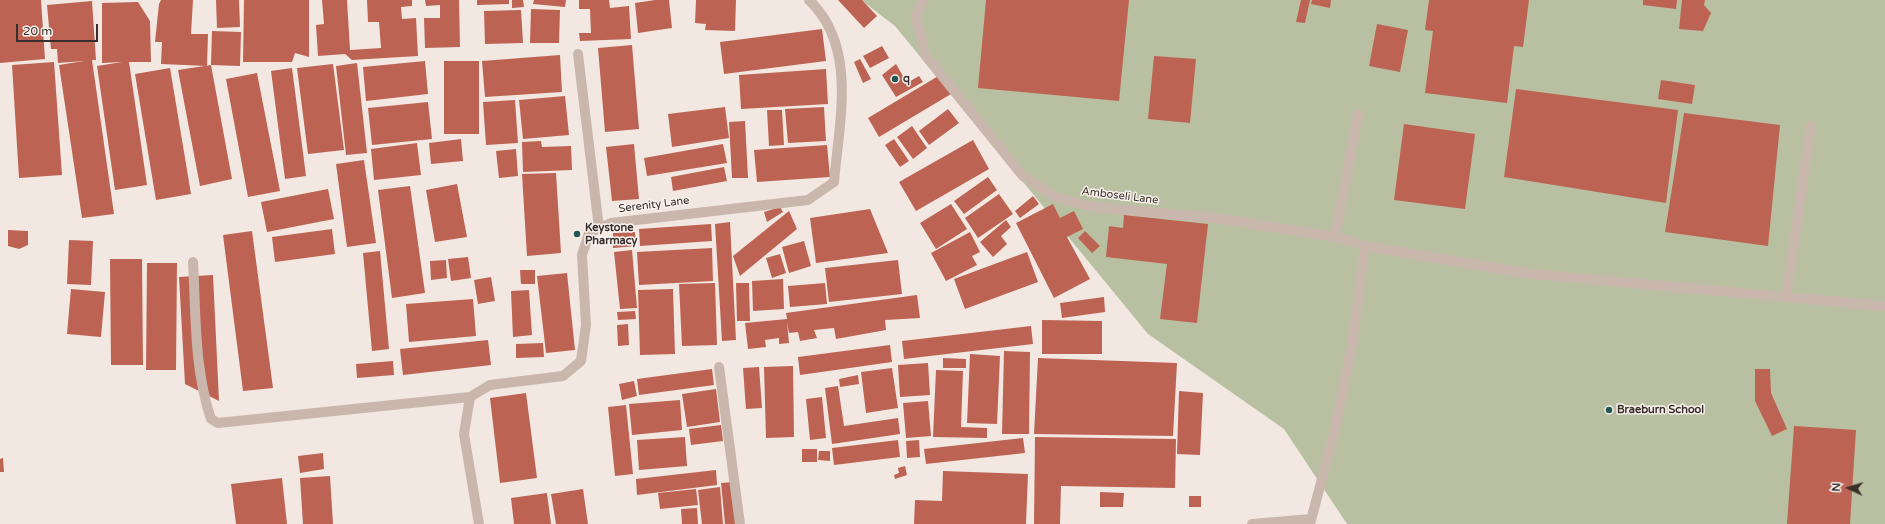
<!DOCTYPE html>
<html>
<head>
<meta charset="utf-8">
<style>
	body { margin:0 }
	#map { position:relative; width:1885px; height:524px; overflow:hidden; background:#f2e8e1; font-family:"Varela Round",sans-serif }
	canvas { display:block }
	.north { position:absolute; left:1829px; top:468px; width:40px; height:40px; -webkit-text-stroke:3px #f9f2ed; paint-order:stroke; rotate:274deg; font-size:11px; font-weight:700; line-height:16px; text-align:center; color:#382e2b }
	.north::after { content:''; display:block; margin:auto; width:14px; height:18px; background:#382e2b; clip-path:polygon(50% 0,100% 100%,50% 72%,0 100%) }
	.scale { position:absolute; left:16px; top:24px; width:82px; height:18px; box-sizing:border-box; border:2px solid #382e2b; border-top:0; padding-left:5px; font-size:12px; line-height:14px; white-space:nowrap; color:#382e2b; -webkit-text-stroke:3px #f9f2ed; paint-order:stroke }
</style>
</head>
<body>
<div id="map">
<canvas width="1885" height="524"></canvas>
<div class="north">N</div>
<div class="scale">20 m</div>
</div>
<script>
const g = document.querySelector('canvas').getContext('2d');
g.lineJoin = 'round';
function fillPath(path, color) { g.fillStyle = color; g.fill(path, 'evenodd'); }
function stroke(path, color, width, dash) { g.strokeStyle = color; g.lineWidth = width; g.lineCap = dash ? 'butt' : 'round'; g.setLineDash(dash || []); g.stroke(path); }
function write(font, color, halo, rows, align = 'center') {
  g.font = font + ' "Varela Round",sans-serif'; g.lineWidth = 3; g.setLineDash([]); g.textBaseline = 'middle'; g.strokeStyle = halo; g.fillStyle = color; for (const [text, x, y, turn = 0] of rows) {
    g.save(); g.translate(x, y); g.rotate((+turn || 0) * Math.PI / 180); g.textAlign = isNaN(turn) ? turn : align; if (halo) g.strokeText(text, 0, 0); g.fillText(text, 0, 0); g.restore();
  }
}
const green = new Path2D(`
	M861,0H1885V524H1347L1284,429L1148,334L895,26Z`);
const building = new Path2D(`
	M0,0H41L45,59L0,63Z
	M161,0H193L191,34H208L207,66L161,64L162,42H155L159,4Z
	M216,0H239L240,27L217,28Z
	M244,0H309V57L295,53L292,62H243Z
	M322,0H347L350,50L381,48L379,22H368L367,0H412V6L401,7L402,19L416,18L418,56L352,60L345,54L318,56L316,25L324,24Z
	M425,0H459L460,47L425,48L424,18H440V5L426,6Z
	M477,0H509V4L477,5Z
	M512,0H523L524,7L512,8Z
	M534,0H566L565,7L533,4Z
	M579,0H609L610,8L629,6L631,39L580,41L579,33H591L590,9H579Z
	M655,0H669L672,28L638,33L635,3Z
	M696,0H736L735,31L705,30L706,24L695,23Z
	M838,0H862L877,16L864,28Z
	M986,0H1129L1119,101L978,88Z
	M1301,0H1310L1305,23L1296,22Z
	M1312,0H1331L1330,8L1311,4Z
	M1429,0H1529L1523,47L1514,46L1507,103L1425,93L1433,31L1425,30Z
	M1643,0H1677L1676,9L1643,5Z
	M1682,0H1705L1704,5L1711,13L1703,31L1679,29Z
	M92,1L96,60H92L114,214L82,218L59,65L84,61L58,63L57,49H51L47,5Z
	M138,2L150,21L151,62H129L147,185L115,190L97,66L122,62L102,63V3Z
	M531,9L560,10L559,43H530Z
	M521,10L523,43L485,44L484,11Z
	M1377,24L1408,30L1400,72L1369,66Z
	M822,29L826,61L724,74L720,42Z
	M212,31L241,32L240,66L211,65Z
	M632,45L639,129L605,132L598,48Z
	M882,46L889,58L870,68L863,56Z
	M560,55L562,92L485,97L482,61Z
	M1154,56L1196,59L1190,123L1148,119Z
	M860,59L871,79L863,83L854,62Z
	M425,61L428,94L366,101L363,67Z
	M444,61H479V134H444Z
	M54,62L62,175L19,178L12,65Z
	M357,63L367,153L346,155L336,66Z
	M333,64L344,150L308,154L297,68Z
	M896,64L907,83L919,76L923,82L896,97L882,75Z
	M211,65L232,179L200,186L178,70Z
	M170,68L191,194L156,200L135,74Z
	M292,68L306,176L285,179L271,71Z
	M826,69L828,104L741,109L739,75Z
	M257,73L280,191L248,197L226,79Z
	M940,75L951,94L879,137L868,118Z
	M1661,80L1695,85L1692,104L1658,99Z
	M1516,89L1678,110L1666,203L1504,177Z
	M565,96L569,135L523,139L519,100Z
	M515,100L518,143L486,145L483,102Z
	M428,102L432,139L372,145L368,108Z
	M725,107L729,138L672,147L668,114Z
	M824,107L826,141L788,143L785,109Z
	M948,109L959,123L929,145L919,131Z
	M767,110H782L784,145L769,146Z
	M1684,113L1780,125L1768,246L1665,232Z
	M745,121L748,178H732L729,122Z
	M1404,124L1475,134L1465,209L1394,200Z
	M912,126L927,148L913,159L897,137Z
	M461,139L463,161L431,164L429,143Z
	M894,139L909,161L900,167L885,145Z
	M973,140L989,169L916,211L899,182Z
	M541,141L542,147L571,146L572,170L523,172L522,142Z
	M417,143L421,175L374,180L371,149Z
	M634,144L639,199L612,201L606,147Z
	M723,144L727,163L647,176L644,158Z
	M827,145L830,177L757,182L754,150Z
	M516,149L518,176L499,178L496,151Z
	M364,160L376,243L347,247L336,164Z
	M724,167L727,181L673,191L671,177Z
	M556,173L561,253L527,256L522,174Z
	M988,177L997,190L964,214L954,201Z
	M457,184L467,237L435,242L426,190Z
	M410,186L425,293L392,298L378,190Z
	M328,189L334,219L267,232L261,202Z
	M999,194L1013,214L978,238L965,218Z
	M1033,196L1039,204L1020,218L1015,211Z
	M951,204L967,229L936,249L920,223Z
	M1053,204L1060,218L1074,211L1083,229L1067,237L1090,279L1054,298L1016,223Z
	M780,207L783,212L767,222L764,212Z
	M870,209L888,253L816,263L810,218Z
	M789,211L797,229L740,276L733,256Z
	M1124,215L1208,224L1197,323L1160,319L1167,264L1106,257L1109,226L1123,228Z
	M1006,220L1011,227L1001,236L1007,244L993,257L980,242Z
	M730,222L736,340L722,341L715,224Z
	M711,224L712,241L640,246L639,229Z
	M332,229L335,254L275,262L272,237Z
	M8,230L28,231V245L19,249L8,246Z
	M252,231L273,388L243,391L223,235Z
	M1085,231L1100,246L1092,253L1078,238Z
	M635,232L636,246L613,248V233Z
	M970,232L980,252L972,256L977,265L946,281L931,253Z
	M69,240L93,241L91,285L67,284Z
	M804,241L811,266L789,273L782,247Z
	M712,248L713,281L639,285L637,252Z
	M632,250L637,308L620,309L614,252Z
	M380,251L389,349L372,351L363,253Z
	M1027,252L1038,282L965,309L954,279Z
	M780,254L786,273L772,278L766,258Z
	M468,257L471,278L451,281L448,259Z
	M110,259H142L143,365H111Z
	M446,260L447,278L431,280L430,261Z
	M898,260L902,294L829,302L825,268Z
	M147,263H177L176,370H146Z
	M520,270H535V284H521Z
	M567,273L575,350L546,353L537,276Z
	M213,275L219,401L185,384L179,277Z
	M491,277L495,301L478,304L474,280Z
	M783,279L784,309L753,311L752,281Z
	M715,283L717,345L682,346L679,284Z
	M736,283H749L750,321H737Z
	M825,283L827,304L790,307L788,286Z
	M71,289L105,292L101,337L67,334Z
	M673,289L675,354L640,355L638,290Z
	M529,290L532,335L513,337L511,291Z
	M917,295L920,318L885,320L886,330L836,339L834,328L814,330L817,338L800,341L798,332L789,333L787,322L789,343L779,344V338L765,340L766,347L748,349L745,323L787,319L786,313Z
	M1104,297L1105,312L1062,318L1060,303Z
	M473,299L476,336L409,342L406,304Z
	M635,311L636,319L618,320L617,312Z
	M1042,320L1102,321V354H1042Z
	M628,324L629,345L618,346L617,325Z
	M1031,326L1033,344L904,359L902,341Z
	M488,340L491,365L403,375L400,349Z
	M543,343L544,357L516,358V344Z
	M890,345L892,362L800,375L798,357Z
	M1004,351L1030,352L1029,434H1002Z
	M970,354L1000,356L997,424L967,423Z
	M943,358L966,359V368H943Z
	M1038,358L1177,363L1173,436L1034,434Z
	M393,361L394,375L357,378L356,364Z
	M928,363L930,395L900,397L898,365Z
	M793,366L794,437L766,438L764,367Z
	M759,367L762,408L746,409L743,368Z
	M892,368L898,408L866,413L861,372Z
	M712,369L714,385L639,395L637,379Z
	M1755,369H1770L1771,393L1787,429L1772,436L1755,401Z
	M936,370L963,371L961,427L987,428V438L933,437Z
	M858,375L859,384L840,387L839,379Z
	M634,381L637,396L622,400L619,384Z
	M838,386L844,426L898,418L900,434L832,444L825,388Z
	M716,389L720,422L687,427L682,394Z
	M1179,391L1203,393L1200,455L1177,454Z
	M526,393L537,478L500,483L490,398Z
	M822,397L826,438L810,440L806,399Z
	M680,400L682,430L632,435L629,404Z
	M928,401L931,436L906,438L903,403Z
	M626,405L633,474L615,476L608,407Z
	M721,425L723,441L691,445L689,429Z
	M1794,426L1856,430L1850,524H1787Z
	M685,437L687,466L639,470L637,440Z
	M1035,437L1176,439L1175,488L1061,486L1060,524H1034Z
	M1023,438L1025,453L926,464L924,449Z
	M898,440L900,457L834,465L832,448Z
	M919,440L920,457L907,458L906,441Z
	M802,449H817V462H802Z
	M819,451H830V461L818,460Z
	M323,453L324,469L300,473L298,456Z
	M3,458L4,472H0V459Z
	M905,466L907,475L895,479L894,475L899,473L898,468Z
	M716,470L717,485L637,495L636,479Z
	M943,471L1028,474L1026,524H914L915,500L942,501Z
	M330,476L333,524H303L300,478Z
	M282,478L287,524H236L231,484Z
	M733,482L738,524H725L721,483Z
	M720,487L723,524H702L698,490Z
	M583,489L588,524H556L551,494Z
	M696,489L698,505L660,509L658,493Z
	M1100,492L1124,493L1123,507H1100Z
	M547,493L551,524H514L511,498Z
	M1189,496H1201V507H1189Z
	M697,508L698,524H682L681,509Z`);
const minor = new Path2D(`
	M922,0L917,15V21L926,56L1023,176L1057,198L1094,207L1215,218L1335,237L1365,246L1531,274L1885,306
	M578,54L599,228
	M1335,237L1358,114
	M193,262C196,314 194,369 211,419L218,423L470,397
	M1786,297L1811,126
	M719,367L740,524
	M479,524L464,434L470,397L490,385L563,376L581,361L586,325L582,255L589,233L611,223L808,200L834,182C839,123 858,46 809,0
	M1252,524L1311,519
	M1310,524L1334,433L1352,346L1365,246`);
const markers = [
	[895,79,4,"#235755"],
	[577,234,4,"#235755"],
	[1609,410,4,"#235755"]
];
const poiNames = [
	["q",903,79],
	["Keystone",585,228],
	["Pharmacy",585,241],
	["Braeburn School",1617,410]
];
const streetNames = [
	["Amboseli Lane",1120,196,7],
	["Serenity Lane",654,205,-7]
];
fillPath(green, '#b9c0a1');
fillPath(building, '#bd6353');
stroke(minor, '#c9b7ad', 10);
for (const [x, y, r, color] of markers) { const dot = new Path2D(); dot.arc(x, y, r, 0, 2 * Math.PI); g.fillStyle = color; g.fill(dot); stroke(dot, '#f9f2ed', 1.5); }
write('bold 11px', '#382e2b', '#f9f2ed', poiNames, 'left');
write('11px', '#382e2b', '#f9f2ed', streetNames);
</script>
</body>
</html>
